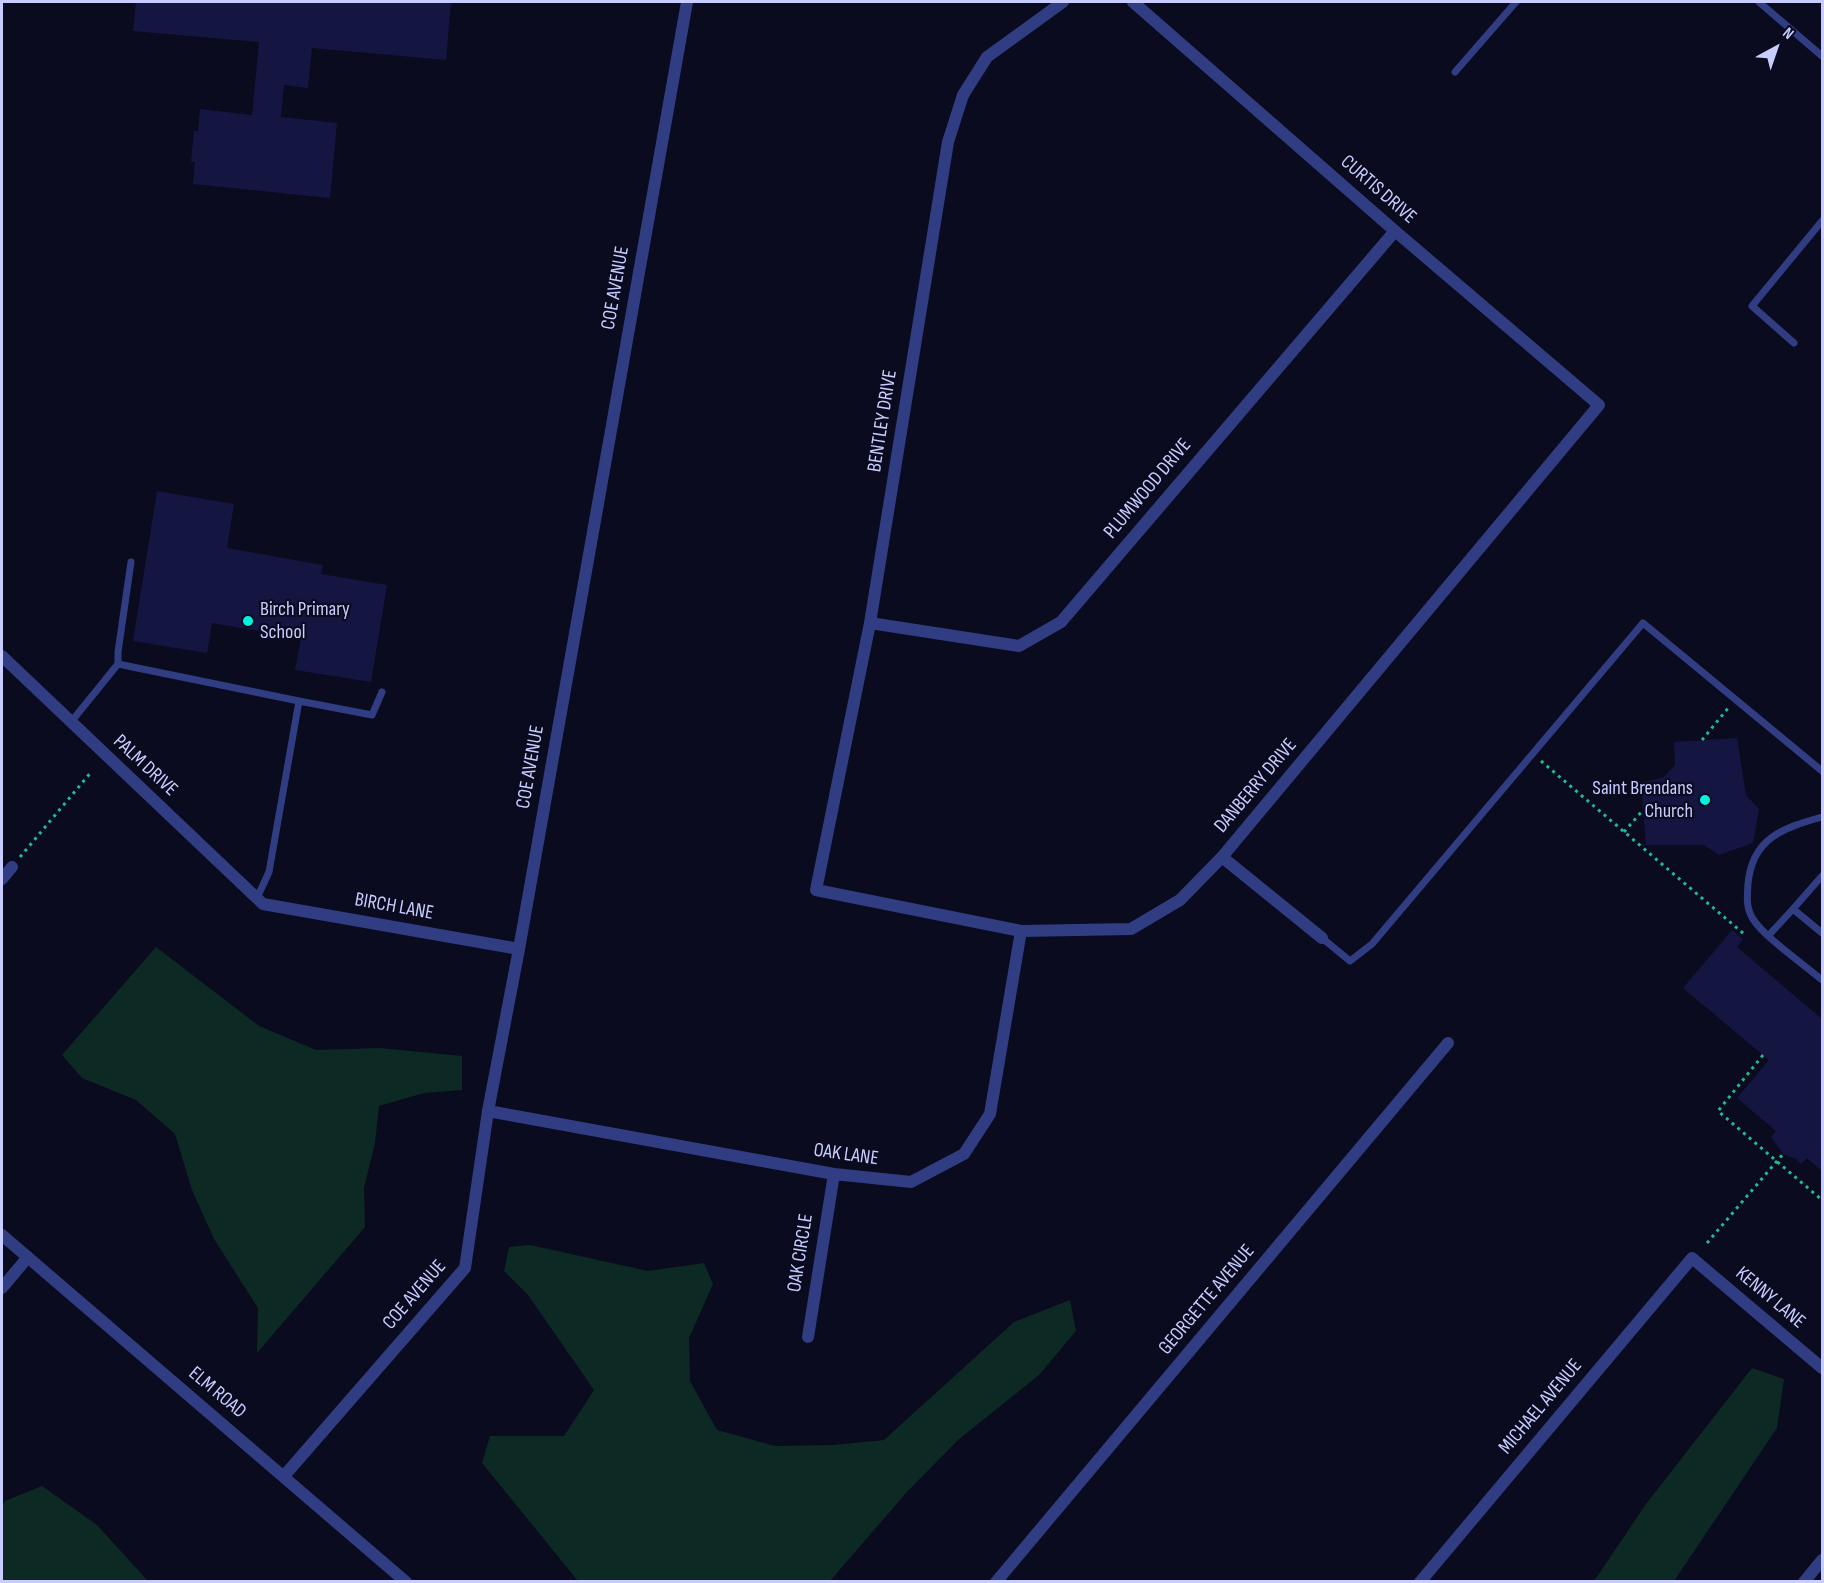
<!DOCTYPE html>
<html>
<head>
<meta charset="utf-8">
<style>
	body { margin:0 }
	#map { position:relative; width:1824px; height:1583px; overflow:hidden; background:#0a0b1f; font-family:"Sofia Sans Condensed",sans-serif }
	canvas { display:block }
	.frame { position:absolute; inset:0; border:3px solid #c8ccff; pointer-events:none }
	.north { position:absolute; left:1746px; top:18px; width:60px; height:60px; -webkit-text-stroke:4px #0a0b1f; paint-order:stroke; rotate:40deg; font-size:16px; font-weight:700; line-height:24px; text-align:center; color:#c8ccff }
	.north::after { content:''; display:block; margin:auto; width:21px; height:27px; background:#c8ccff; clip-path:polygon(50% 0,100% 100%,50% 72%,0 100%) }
</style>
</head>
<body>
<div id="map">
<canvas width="1824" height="1583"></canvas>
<div class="frame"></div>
<div class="north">N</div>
</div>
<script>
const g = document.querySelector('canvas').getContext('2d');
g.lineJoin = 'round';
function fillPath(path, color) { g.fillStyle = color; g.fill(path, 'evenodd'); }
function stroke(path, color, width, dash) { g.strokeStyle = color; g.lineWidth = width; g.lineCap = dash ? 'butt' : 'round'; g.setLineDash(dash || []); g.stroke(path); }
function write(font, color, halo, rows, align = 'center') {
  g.font = font + ' "Sofia Sans Condensed",sans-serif'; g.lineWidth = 4.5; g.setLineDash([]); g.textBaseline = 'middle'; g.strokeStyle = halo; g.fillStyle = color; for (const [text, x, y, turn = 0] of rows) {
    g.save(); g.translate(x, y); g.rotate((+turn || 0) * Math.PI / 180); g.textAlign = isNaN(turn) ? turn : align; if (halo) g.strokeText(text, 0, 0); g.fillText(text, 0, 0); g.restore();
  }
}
const green = new Path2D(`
	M156,947L259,1026L316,1050L380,1048L462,1056V1090L424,1093L379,1106L375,1143L364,1188L365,1227L257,1353L258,1308L214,1239L192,1190L175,1134L136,1100L82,1078L62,1055Z
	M530,1245L648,1271L704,1263L713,1284L689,1338L690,1381L717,1430L775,1446L834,1445L884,1440L1014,1322L1070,1300L1076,1331L1039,1375L958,1440L906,1493L830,1581H578L482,1463L490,1436H564L594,1390L528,1295L504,1271L509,1247Z
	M1752,1368L1784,1379L1777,1428L1674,1581H1594L1646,1504Z
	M42,1486L97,1525L148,1581H2V1506L5,1501Z`);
const building = new Path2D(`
	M136,2H451L446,60L312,48L308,88L284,85L281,117L337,123L330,198L193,184L195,162H191L194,131H198L200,109L252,115L259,42L133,31Z
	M157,491L234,504L227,548L323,565L321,574L387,585L371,682L295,670L301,638L212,623L207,653L133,641Z
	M1737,738L1746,795L1759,809L1753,843L1719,855L1704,845H1646L1641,782L1663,778L1675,765L1674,742Z
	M1732,930L1743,939L1737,947L1822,1019V1171L1807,1158L1801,1164L1796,1159L1783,1154L1771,1137L1776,1131L1737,1098L1769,1060L1683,988Z`);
const path = new Path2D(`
	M1702,740L1729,707
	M1541,761L1744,934
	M1624,832L1643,810
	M20,857L92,771
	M1763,1055L1718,1111L1822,1200
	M1707,1243L1783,1154`);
const lane = new Path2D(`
	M1759,2L1822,56
	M1455,72L1516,2
	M1794,343L1752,306L1822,221
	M118,664L299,701
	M71,722L118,664V652L131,562
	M1822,817C1783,828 1752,838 1748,884C1747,897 1746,908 1753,919C1764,937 1805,965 1822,980
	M1822,876L1793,909L1822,933
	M257,898L269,872L299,701L372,715L382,692
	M1769,935L1793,909
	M1322,938L1350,961L1372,944L1643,623L1822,771`);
const street = new Path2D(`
	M1063,2L987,57L963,95L948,142L870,623L816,890L1021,931L1131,929L1180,900L1222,857L1599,405L1395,231L1133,2
	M870,623L1019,646L1061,622L1395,231
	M2,656L263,904L519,949
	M1222,857L1322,938
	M2,879L12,867
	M488,1111L834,1174L911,1182L964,1154L990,1114L1021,931
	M2,1235L406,1582
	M2,1288L28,1257
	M808,1337L834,1174
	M284,1476L465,1268L488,1111L519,949L687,2
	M996,1582L1448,1043
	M1420,1582L1692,1258L1822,1368
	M1804,1582L1822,1560`);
const markers = [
	[248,621,6,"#00f3de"],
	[1705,800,6,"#00f3de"]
];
const streetNames = [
	["CURTIS DRIVE",1378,190,41],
	["COE AVENUE",616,288,-80],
	["BENTLEY DRIVE",883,421,-81],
	["PLUMWOOD DRIVE",1148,489,-50],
	["PALM DRIVE",145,766,43],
	["COE AVENUE",531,767,-80],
	["DANBERRY DRIVE",1256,786,-50],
	["BIRCH LANE",394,907,10],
	["OAK LANE",846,1155,8],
	["OAK CIRCLE",801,1253,-81],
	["COE AVENUE",415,1295,-49],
	["KENNY LANE",1770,1298,40],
	["GEORGETTE AVENUE",1207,1300,-50],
	["ELM ROAD",217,1393,40],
	["MICHAEL AVENUE",1541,1407,-50]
];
const poiNames = [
	["Birch Primary",260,610],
	["School",260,633],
	["Saint Brendans",1693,789,"right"],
	["Church",1693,812,"right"]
];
fillPath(green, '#0d2923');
fillPath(building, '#151542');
stroke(path, '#22b994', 3, [3, 4.5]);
stroke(lane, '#313d82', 7);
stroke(street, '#313d82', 12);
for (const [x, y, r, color] of markers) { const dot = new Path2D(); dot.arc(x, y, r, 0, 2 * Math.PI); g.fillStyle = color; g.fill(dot); stroke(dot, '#0a0b1f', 2); }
write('20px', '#c8ccff', '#0a0b1f', streetNames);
write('20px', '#c8ccff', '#0a0b1f', poiNames, 'left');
</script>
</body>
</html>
